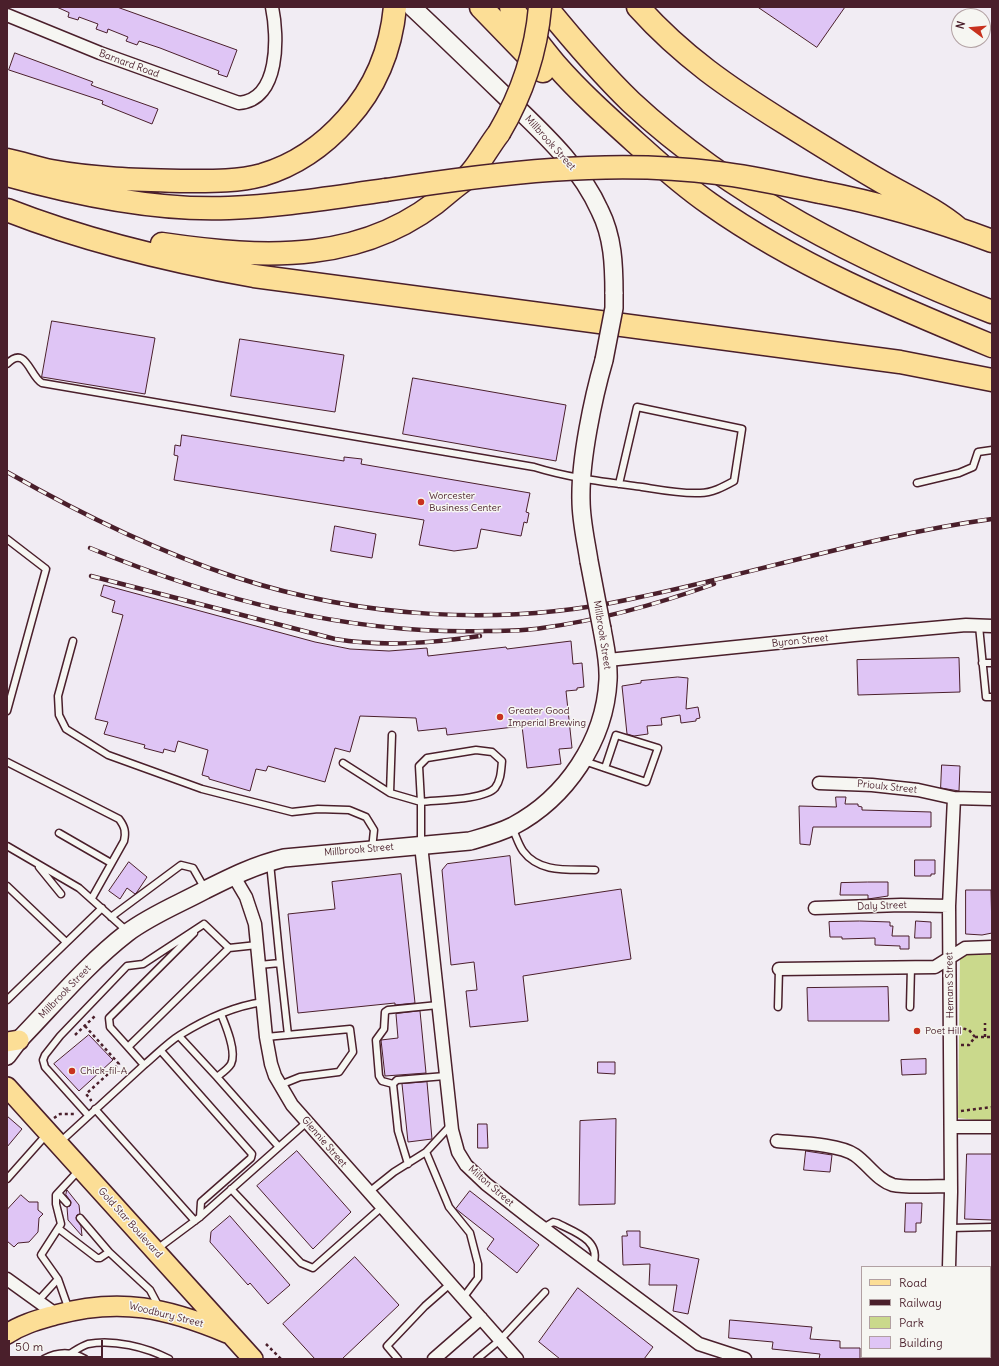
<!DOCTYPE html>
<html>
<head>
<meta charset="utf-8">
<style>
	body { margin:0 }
	#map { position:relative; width:999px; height:1366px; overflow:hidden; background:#f1ecf3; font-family:Delius,sans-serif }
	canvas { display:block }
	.frame { position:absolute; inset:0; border:8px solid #4a1f2b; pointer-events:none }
	.legend { position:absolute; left:861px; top:1266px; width:130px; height:92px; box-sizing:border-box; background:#f6f6f2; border:1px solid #b1a0a2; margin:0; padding:5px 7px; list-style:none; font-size:12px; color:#4a1f2b }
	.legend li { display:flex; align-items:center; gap:8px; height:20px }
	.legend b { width:20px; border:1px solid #b1a0a2 }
	.north { position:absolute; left:951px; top:8px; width:40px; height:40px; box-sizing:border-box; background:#f6f6f2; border:1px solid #b1a0a2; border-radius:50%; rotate:286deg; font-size:11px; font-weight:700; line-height:16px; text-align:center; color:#4a1f2b }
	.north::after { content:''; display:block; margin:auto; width:14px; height:18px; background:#c8321e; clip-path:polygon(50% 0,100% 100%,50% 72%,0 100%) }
	.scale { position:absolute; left:8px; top:1340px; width:95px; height:18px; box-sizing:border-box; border:2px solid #4a1f2b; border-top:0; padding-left:5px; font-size:12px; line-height:14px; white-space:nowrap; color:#4a1f2b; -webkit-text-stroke:3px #f6f6f2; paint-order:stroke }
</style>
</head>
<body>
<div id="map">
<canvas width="999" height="1366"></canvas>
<div class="frame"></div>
<ul class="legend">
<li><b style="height:5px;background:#fcde96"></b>Road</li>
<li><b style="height:5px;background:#4a1f2b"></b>Railway</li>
<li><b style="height:11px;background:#cad98c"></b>Park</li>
<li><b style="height:11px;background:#dfc5f5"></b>Building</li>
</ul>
<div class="north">N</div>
<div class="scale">50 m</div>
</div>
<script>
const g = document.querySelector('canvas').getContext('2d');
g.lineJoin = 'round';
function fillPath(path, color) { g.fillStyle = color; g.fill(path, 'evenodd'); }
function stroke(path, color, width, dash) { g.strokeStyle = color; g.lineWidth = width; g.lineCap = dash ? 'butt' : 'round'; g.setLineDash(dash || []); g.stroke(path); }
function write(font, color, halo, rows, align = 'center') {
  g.font = font + ' Delius,sans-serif'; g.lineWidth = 3; g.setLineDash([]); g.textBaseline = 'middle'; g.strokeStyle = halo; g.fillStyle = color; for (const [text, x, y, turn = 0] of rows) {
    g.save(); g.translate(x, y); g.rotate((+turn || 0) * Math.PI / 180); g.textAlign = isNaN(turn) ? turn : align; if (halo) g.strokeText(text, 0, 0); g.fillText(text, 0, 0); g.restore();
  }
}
const green = new Path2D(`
	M992,954V1122L958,1118L960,955Z`);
const building = new Path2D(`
	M57,7H117L237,50L227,77L218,74L219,71L160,48L139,41L137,45L126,41L128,37L108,29L107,33L96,29L98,24L79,17L78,20L68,17L69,13Z
	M758,7H845L817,47Z
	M15,53L93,82L91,85L96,87L158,109L152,124L102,104L103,101L9,70Z
	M52,321L155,338L145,394L42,377Z
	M240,339L344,355L335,412L231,396Z
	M413,378L566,405L556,461L403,434Z
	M182,435L344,461V457L362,459L361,464L530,493L526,512L529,513L527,523L524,522L521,536L481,529L477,548L454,551L419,545L424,520L174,480L178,456L174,455L175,445L180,446Z
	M335,526L376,534L372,558L331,551Z
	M104,585L315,642L350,649L389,651L427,648L428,656L506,647L507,649L571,641L573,664L582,663L584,687L577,688V690L566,691L572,748L559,749L561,764L527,768L522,726L447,735L446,728L418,731L416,718L360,716L350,752L335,748L325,782L268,766L266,771L256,769L250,791L209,779V777L202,775L208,750L178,741L175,752L164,749L163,753L144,748L145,745L104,734L108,722L95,719L123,615L112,612L115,601L101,596Z
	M959,658L960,692L858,695L857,660Z
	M678,677L688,678L686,709L698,707L700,718L696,719V721L681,723L680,715L661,718L662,725L647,726L648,734L634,736L627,734L622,686L641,683V681Z
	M942,765L960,766L959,791L941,788Z
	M836,797H846L845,804H858V806L862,807V810L931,812V827H813L810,845L800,844L799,806L836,807Z
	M510,856L515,905L621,889L631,959L523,976L528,1021L470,1027L466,991L477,990L474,962L451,965L442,870L447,864Z
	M915,860H935V874H931V876H915Z
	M129,862L147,877L137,892L135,894L127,888L120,899L109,891Z
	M401,874L415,1003L395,1005V1003L298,1013L288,914L335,909L332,882Z
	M868,882H888V896L868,899V895H840L841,883Z
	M966,890H991L992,933L982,935L966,934Z
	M860,921L890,922V926H893L892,936H909V949H900V946L875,945V938L842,939V937H830L829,922Z
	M916,921L931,922V938H915Z
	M888,987L889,1021H808L807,988Z
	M420,1011L426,1073L385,1076L381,1040L398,1038L396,1014Z
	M89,1035L113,1060L79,1091L54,1064Z
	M926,1059V1074L902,1075L901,1060Z
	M598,1062H615V1074L598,1073Z
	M427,1082L432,1139L408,1142L402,1084Z
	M7,1116L22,1129L7,1147Z
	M616,1119L615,1204L579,1205L580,1121Z
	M478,1124H487L488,1148H478Z
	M297,1151L351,1212L313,1249L257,1186Z
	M806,1151L832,1155L830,1172L804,1170Z
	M967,1154H992V1220L965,1219Z
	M67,1190L79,1205L80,1214L77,1215L76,1218L81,1226L82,1236L68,1220L67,1207L70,1206L71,1202L66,1195Z
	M470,1191L539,1245L517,1273L487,1249L494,1239L456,1209Z
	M21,1195L29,1202H38V1210L43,1214L39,1218L38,1232L29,1242L18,1243L14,1247L7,1241V1210Z
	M906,1203H922L921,1223H916V1232H905Z
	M230,1216L290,1285L268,1304L250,1283L248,1285L210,1242L211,1232Z
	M627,1231H640V1247L699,1259L688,1314L673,1311L677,1285H649L650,1264L623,1265L622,1236H627Z
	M355,1257L399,1305L342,1359H315L283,1324Z
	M578,1288L653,1347L644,1359H560L539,1342Z
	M730,1320L812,1327L810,1339L840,1341V1348H860V1359H819L820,1354L772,1349L773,1342L729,1338Z`);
const path = new Path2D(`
	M85,1026L119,1064L86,1094L91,1100L89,1101
	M75,1035L95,1016
	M975,1037H992
	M985,1037V1023
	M961,1045H969L975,1037L969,1030L961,1028
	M961,1111L992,1107
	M54,1118L60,1114H75
	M266,1344L281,1359`);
const service = new Path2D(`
	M7,364C26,344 30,377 42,383L534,467C569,478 605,482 642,487C661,490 681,494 700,493C712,493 723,487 734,481L742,429L637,407L619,484
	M917,483L959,473L973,467L978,452L992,450
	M7,539L46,569L7,711
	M979,626L986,697H992
	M73,641L58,696L59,715L66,729L108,755L202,789L292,812L318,809L349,810L366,817L374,830L372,849
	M982,663H992
	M392,735L390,793L421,802V844
	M476,750L492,752L502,761C501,771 501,780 495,788C484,800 437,800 421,802L419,766L427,758Z
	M584,761L646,782L658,748L616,735L605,768
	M7,762L119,819C125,827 126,832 124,841L92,898
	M343,763L390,793
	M512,828C516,835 518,844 523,851C540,874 570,869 595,870
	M59,833L111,863
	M7,846L79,888L127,931
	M270,863L280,963
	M39,867L61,894
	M7,886L66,942
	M111,917L181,865L193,868L205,889
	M204,924L229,948L257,945
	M259,965L280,963L288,1035
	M7,1000L102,908
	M778,1007L779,969
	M910,1007L911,967
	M179,1036L217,1077C222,1073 228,1069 231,1064C237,1052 226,1026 221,1014
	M266,1037L350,1029L353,1052L339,1072L300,1077L280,1085
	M128,1047L110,1027L109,1018L194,933
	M161,1051L252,1154L251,1158L201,1202L200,1217
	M144,1065C155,1056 167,1043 180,1035C204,1020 235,1006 263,1002
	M217,1077L279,1147
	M393,1084L382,1081L379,1076L376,1040L384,1029L385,1012L388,1010L438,1005
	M95,1109L195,1221
	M88,1115L45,1067L43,1060L45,1055L60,1036L127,966L143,964L204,924
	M59,1143L144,1065L128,1047L229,948
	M426,1152L449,1207L470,1233L478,1264V1278L463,1298
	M408,1164L398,1131L393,1084L397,1080L445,1076
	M7,1179L47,1134
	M231,1189L301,1263L313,1268L382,1207
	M369,1192L394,1172L426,1152L451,1125
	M58,1193L67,1203
	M80,1218L109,1252
	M543,1228L553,1222L557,1223C574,1232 602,1240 593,1265
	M950,1228L992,1227
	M59,1229L97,1258H100L109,1252L150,1290L159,1307
	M157,1249L200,1217L307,1122
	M58,1279L69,1310
	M38,1301L58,1279L41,1255L61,1224L56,1204V1195L80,1169
	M71,1353C76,1350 82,1346 88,1344C113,1339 146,1347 169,1359
	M44,1359C57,1352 71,1351 85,1359
	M398,1359L387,1346L425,1306L450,1284
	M477,1359L500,1340L545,1292`);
const minor = new Path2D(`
	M7,15L100,53L239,103C280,100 278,36 272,7
	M608,660L854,635L966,625L992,626
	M819,783L872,785L918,790L954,798L992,799
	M421,845L452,1130L458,1152L466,1165L486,1184L531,1219L699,1344L745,1359
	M233,875L246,897L255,924L266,1037L271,1064L275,1076L292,1105L517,1359
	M815,908L901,905L949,906
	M779,969L935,967L965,948L992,947
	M951,1127H992
	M777,1141C797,1143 839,1144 855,1155C868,1164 877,1180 893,1185C905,1188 937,1186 951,1186
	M949,1267L951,1192L949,906L954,798
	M7,1279L57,1315
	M990,1300H992
	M434,1359L481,1318`);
const secondary = new Path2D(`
	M412,7C444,37 476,68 508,99C543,133 580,166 600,211C613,237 614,265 614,294
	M589,561C586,541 581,521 581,500C580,460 593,398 604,360
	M7,1056L19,1040C54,1004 87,964 127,933C151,915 179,904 205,890C231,877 255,865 284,858L470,841C484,837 499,833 513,826C566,798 605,741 608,680C609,662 605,646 602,629`);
const primary = new Path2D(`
	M7,1042L19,1040
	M7,1087L253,1359
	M7,1334C22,1324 38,1320 55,1315C120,1297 167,1308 227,1333`);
const motorway = new Path2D(`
	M481,7L543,71
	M511,7C525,26 540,46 555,64C582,95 614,123 644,150C665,169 687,188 710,204C796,265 895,306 992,346
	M546,7C573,40 600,72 631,102C733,197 863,262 992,312
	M638,7C683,57 729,88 785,123C817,143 849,163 882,182C908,197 935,209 959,229
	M7,160C22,163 36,168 51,171C94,179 138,180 181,181C208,181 236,182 262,175C296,165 324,145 347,119C376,87 391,49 395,7
	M7,175C75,194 158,211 229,208C282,206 334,197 386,190
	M820,192C879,203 936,220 992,241
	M7,210C86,241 170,261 254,276L900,362L992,380
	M162,244C265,259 367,265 450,191C457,185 465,180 471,173C481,161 489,146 499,133`);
const rail = new Path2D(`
	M7,472C79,513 156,551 235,577C360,618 502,627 631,599C752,574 869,536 992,519
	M90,548C215,600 351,635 488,631C506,631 524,631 542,628C601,620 658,604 714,584
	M91,576L335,639C384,647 432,643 480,636`);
const secondaryBridge = new Path2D(`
	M604,360L614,308V294
	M589,561L602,629`);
const motorwayBridge = new Path2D(`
	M499,133C522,94 536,53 540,7
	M386,190C496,173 608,159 718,173C752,177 786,185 820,192`);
const markers = [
	[421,502,4,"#c8321e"],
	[500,717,4,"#c8321e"],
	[917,1031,4,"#c8321e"],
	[72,1071,4,"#c8321e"]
];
const streetNames = [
	["Barnard Road",129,64,20],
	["Millbrook Street",550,143,48],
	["Millbrook Street",602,635,81],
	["Byron Street",800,641,-6],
	["Prioulx Street",887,787,6],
	["Millbrook Street",359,850,-5],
	["Daly Street",882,906,-2],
	["Hemans Street",950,985,-91],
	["Millbrook Street",65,992,-46],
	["Glennie Street",324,1142,49],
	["Milton Street",491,1186,41],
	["Gold Star Boulevard",130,1223,48],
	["Woodbury Street",166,1315,14]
];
const poiNames = [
	["Worcester",429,496],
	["Business Center",429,508],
	["Greater Good",508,711],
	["Imperial Brewing",508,723],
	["Poet Hill",925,1031],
	["Chick-fil-A",80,1071]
];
fillPath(green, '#cad98c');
fillPath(building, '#dfc5f5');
stroke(building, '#4a1f2b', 1);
stroke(service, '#4a1f2b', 9);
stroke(minor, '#4a1f2b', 15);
stroke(secondary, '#4a1f2b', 20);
stroke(primary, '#4a1f2b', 22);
stroke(motorway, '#4a1f2b', 25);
stroke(path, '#4a1f2b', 2.5, [3, 3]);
stroke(service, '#f6f6f2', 6);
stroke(minor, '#f6f6f2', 12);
stroke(secondary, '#f6f6f2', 17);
stroke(primary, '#fcde96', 19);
stroke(motorway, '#fcde96', 22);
stroke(rail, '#4a1f2b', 4.5);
stroke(rail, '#f6f6f2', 3, [9]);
stroke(secondaryBridge, '#4a1f2b', 20, []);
stroke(motorwayBridge, '#4a1f2b', 25, []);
stroke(secondaryBridge, '#f6f6f2', 17);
stroke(motorwayBridge, '#fcde96', 22);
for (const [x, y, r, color] of markers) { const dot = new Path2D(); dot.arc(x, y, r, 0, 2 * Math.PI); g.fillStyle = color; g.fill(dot); stroke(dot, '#f6f6f2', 1.5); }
write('10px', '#4a1f2b', '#f6f6f2', streetNames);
write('10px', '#4a1f2b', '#f6f6f2', poiNames, 'left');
</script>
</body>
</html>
